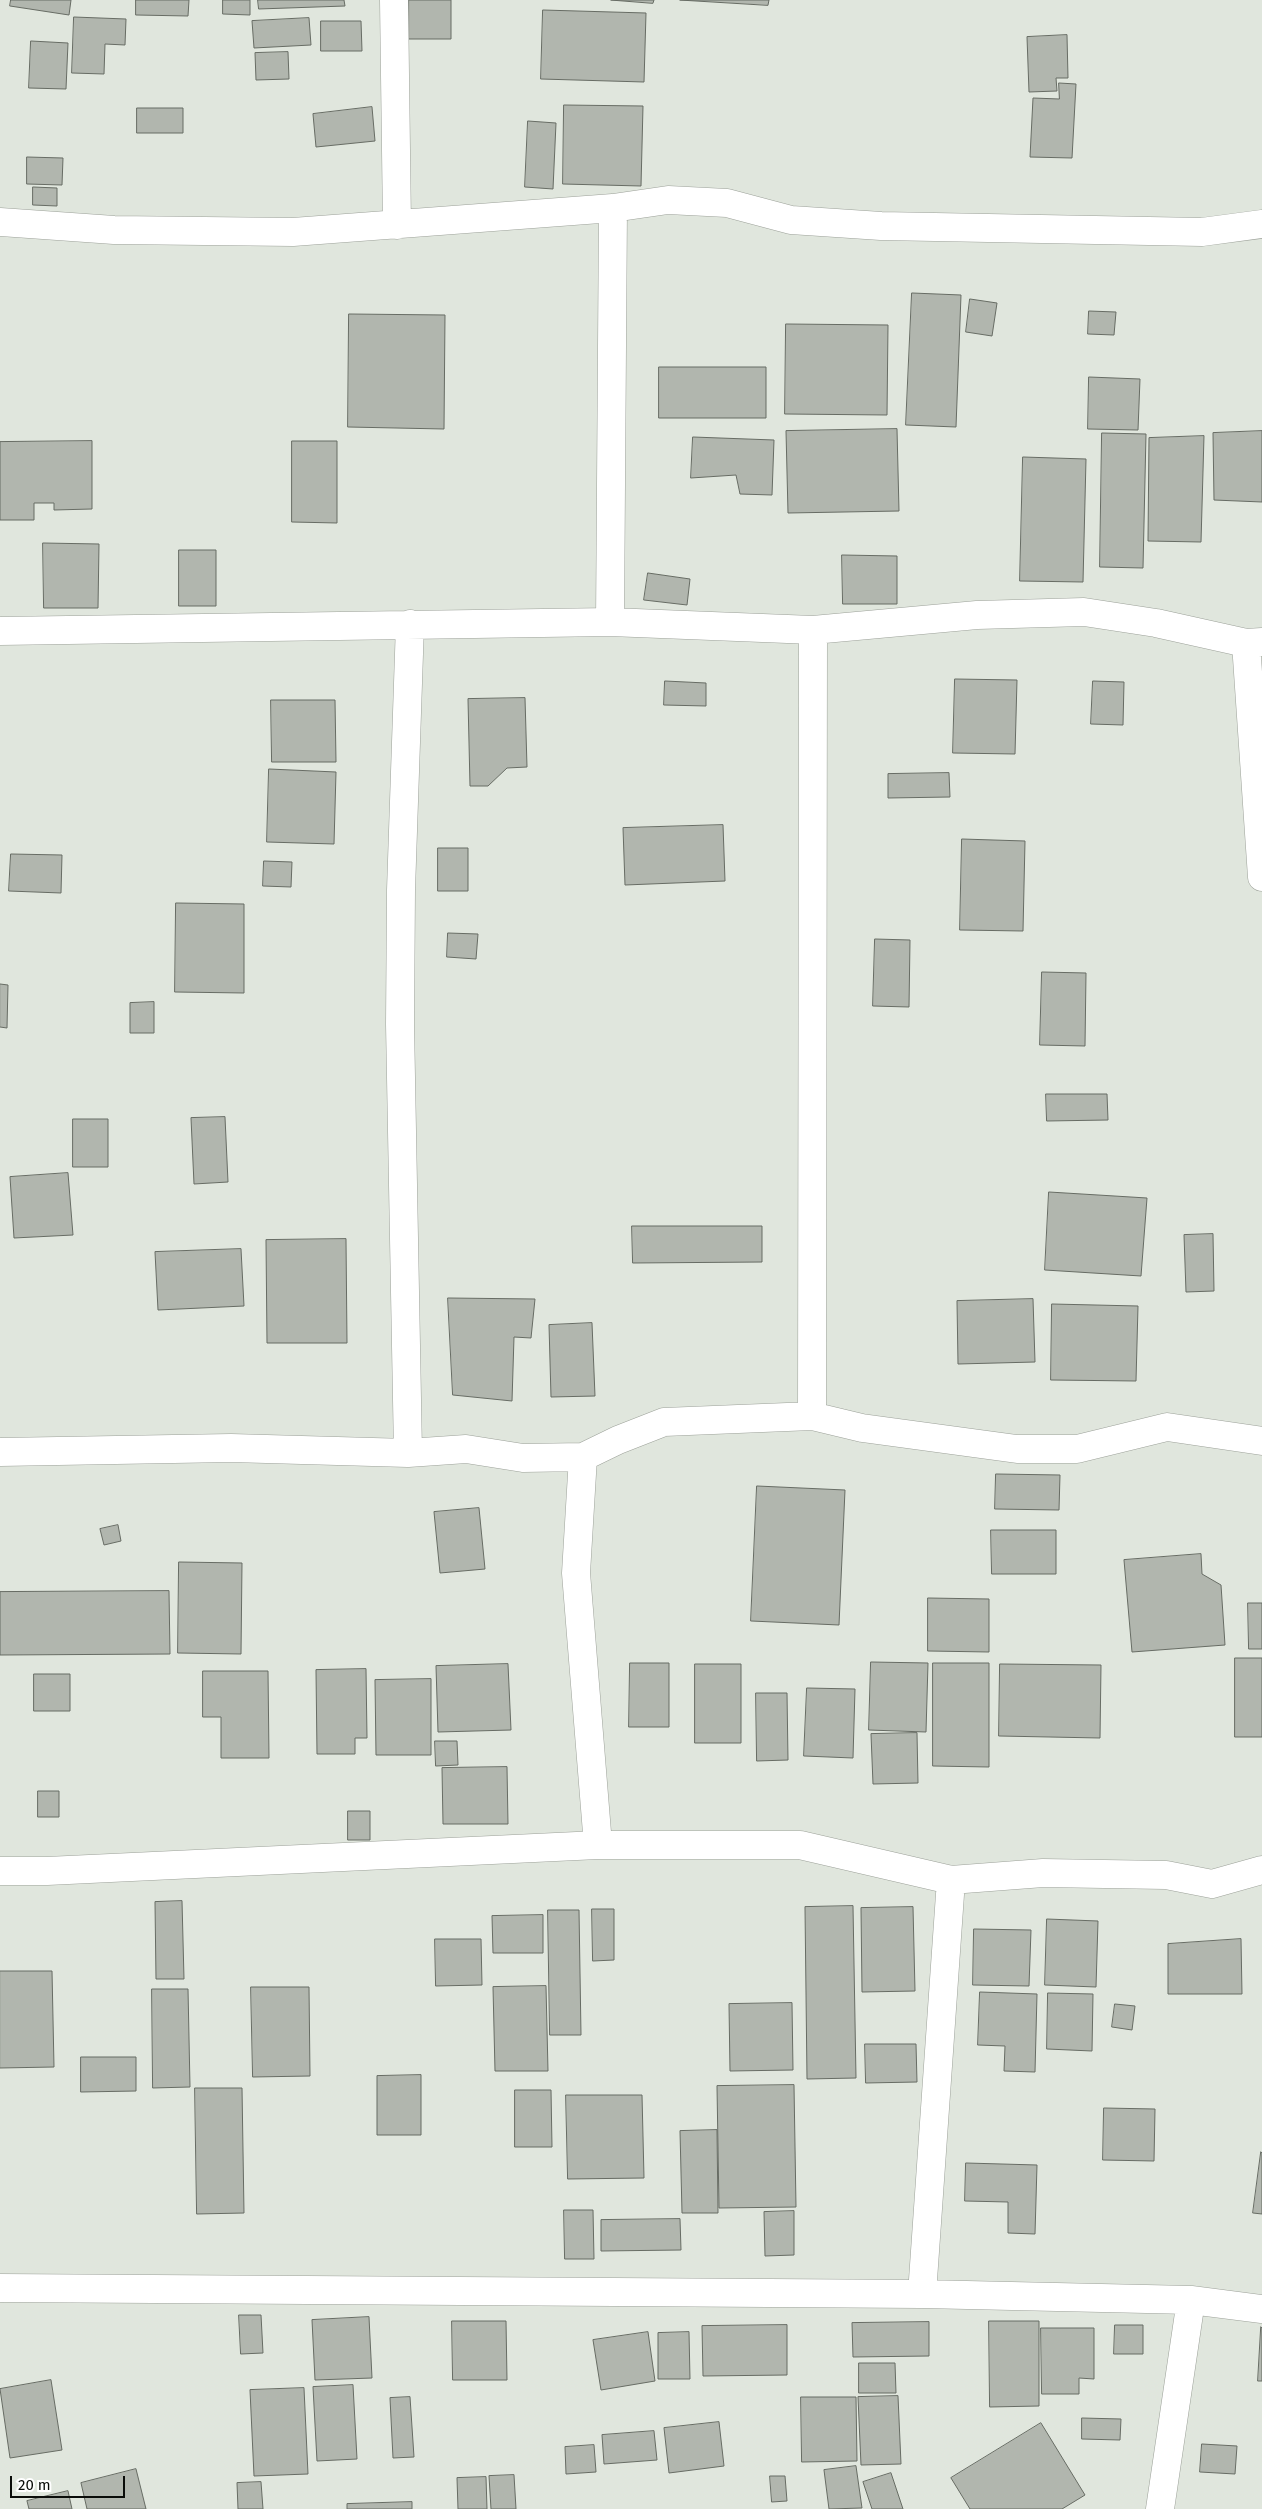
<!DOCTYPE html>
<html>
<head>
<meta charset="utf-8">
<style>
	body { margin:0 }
	#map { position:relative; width:1262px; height:2509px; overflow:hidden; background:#e0e6dd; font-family:"Fira Sans",sans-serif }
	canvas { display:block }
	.scale { position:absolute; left:10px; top:2476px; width:115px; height:22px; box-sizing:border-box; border:2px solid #0a0c09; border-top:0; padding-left:6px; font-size:15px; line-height:18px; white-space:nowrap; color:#0a0c09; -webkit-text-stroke:4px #fff; paint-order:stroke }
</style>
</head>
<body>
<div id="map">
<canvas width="1262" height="2509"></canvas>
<div class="scale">20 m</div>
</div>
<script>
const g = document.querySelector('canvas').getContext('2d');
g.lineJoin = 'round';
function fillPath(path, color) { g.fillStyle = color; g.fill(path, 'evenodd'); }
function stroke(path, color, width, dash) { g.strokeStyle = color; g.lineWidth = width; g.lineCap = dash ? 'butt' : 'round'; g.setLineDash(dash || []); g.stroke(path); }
const building = new Path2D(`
	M11,0H71L69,15L10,6Z
	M136,0H189L188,16L136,15Z
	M223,0H250V15L223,14Z
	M258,0H344L345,6L259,9Z
	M409,0H451V39H409Z
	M611,0H654L653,3Z
	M680,0H769L768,5Z
	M543,10L646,13L644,82L541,79Z
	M74,17L126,19L125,45L105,44L104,74L72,73Z
	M309,18L311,45L254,48L252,21Z
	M321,21H361L362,51H321Z
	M1067,35L1068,78H1056L1057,91L1029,92L1027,37Z
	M31,41L68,43L66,89L29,88Z
	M288,52L289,79L256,80L255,53Z
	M1059,83L1076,84L1072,158L1030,157L1033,98L1059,99Z
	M564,105L643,106L641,186L563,184Z
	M372,107L375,141L316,147L313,114Z
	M137,108H183V133H137Z
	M528,121L556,123L553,189L525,187Z
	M27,157L63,158L62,185L27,184Z
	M33,187L57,188V206L33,205Z
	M912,293L961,295L956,427L906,425Z
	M970,299L997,303L992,336L966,332Z
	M1089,311L1116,312L1114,335L1088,334Z
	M349,314L445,315L444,429L348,427Z
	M786,324L888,325L887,415L785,414Z
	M659,367H766V418H659Z
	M1089,377L1140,379L1138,430L1088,429Z
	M897,429L899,511L788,513L786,431Z
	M1262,431V502L1214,500L1213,433Z
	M1102,433L1146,434L1143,568L1100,567Z
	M1204,436L1201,542L1148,541L1149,438Z
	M693,437L774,440L772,495L740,494L736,475L691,478Z
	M92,441V509L54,510V503H34V520H0V442Z
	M292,441H337V523L292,522Z
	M1023,457L1086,459L1083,582L1020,581Z
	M43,543L99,544L98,608H44Z
	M179,550H216V606H179Z
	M842,555L897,556V604H843Z
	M648,573L690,579L687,605L644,600Z
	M955,679L1017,680L1015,754L953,753Z
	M665,681L706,683V706L664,705Z
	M1093,681L1124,682L1123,725L1091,724Z
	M525,698L527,767L507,768L488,786H470L468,699Z
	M271,700H335L336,762H272Z
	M269,769L336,772L334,844L267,842Z
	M949,773L950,797L888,798V774Z
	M723,825L725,881L625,885L623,828Z
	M962,839L1025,841L1023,931L960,930Z
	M438,848H468V891H438Z
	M11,854L62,855L61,893L9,891Z
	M264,861L292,862L291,887L263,886Z
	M176,903L244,904V993L175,992Z
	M448,933L478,934L476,959L447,957Z
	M875,939L910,940L909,1007L873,1006Z
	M1042,972L1086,973L1085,1046L1040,1045Z
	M0,984L8,985L7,1028L0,1027Z
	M154,1002V1033H130V1003Z
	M1046,1094H1107L1108,1120L1047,1121Z
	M225,1117L228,1182L194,1184L191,1118Z
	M73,1119H108V1167H73Z
	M68,1173L73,1235L14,1238L10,1177Z
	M1049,1192L1147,1198L1141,1276L1045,1270Z
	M632,1226H762V1262L633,1263Z
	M1213,1234L1214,1291L1186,1292L1184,1235Z
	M346,1239L347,1343H267L266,1240Z
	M241,1249L244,1306L158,1310L155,1252Z
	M448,1298L535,1299L531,1338L514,1337L512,1401L453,1395Z
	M1033,1299L1035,1362L958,1364L957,1301Z
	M1052,1304L1138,1306L1136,1381L1051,1380Z
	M592,1323L595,1396L551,1397L549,1325Z
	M996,1474L1060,1475L1059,1510L995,1509Z
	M757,1486L845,1490L839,1625L751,1621Z
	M479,1508L485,1569L440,1573L434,1512Z
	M118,1525L121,1541L104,1545L100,1529Z
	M991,1530H1056V1574H992Z
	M1201,1554L1202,1574L1221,1585L1225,1645L1132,1652L1124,1560Z
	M179,1562L242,1563L241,1654L178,1653Z
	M169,1591L170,1654L0,1655V1592Z
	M928,1598L989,1599V1652L928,1651Z
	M1248,1603H1262V1649H1249Z
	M1235,1658H1262V1737H1235Z
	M871,1662L928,1663L926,1732L869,1730Z
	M630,1663H669V1727H629Z
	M933,1663H989V1767L933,1766Z
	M508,1664L511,1730L438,1732L436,1666Z
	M695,1664H741V1743H695Z
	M1000,1664L1101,1665L1100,1738L999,1736Z
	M366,1669L367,1738H355V1754H317L316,1670Z
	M203,1671H268L269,1758H221V1717H203Z
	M34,1674H70V1711H34Z
	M431,1679V1755H376L375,1680Z
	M807,1688L855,1689L853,1758L804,1756Z
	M756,1693H787L788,1760L757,1761Z
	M917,1733L918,1783L873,1784L871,1734Z
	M435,1741H457L458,1765L436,1766Z
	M507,1767L508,1824H443L442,1768Z
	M38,1791H59V1817H38Z
	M348,1811H370V1840H348Z
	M182,1901L184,1979H156L155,1902Z
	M853,1906L856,2078L807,2079L805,1907Z
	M913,1907L915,1991L862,1992L861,1908Z
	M592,1909H614V1960L593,1961Z
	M548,1910H579L581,2035H550Z
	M543,1915V1953H493L492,1916Z
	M1047,1919L1098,1921L1096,1987L1045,1985Z
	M974,1929L1031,1930L1029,1986L973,1985Z
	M435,1939H481L482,1985L436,1986Z
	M1241,1939L1242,1994H1168V1944Z
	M0,1971H52L54,2067L0,2068Z
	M546,1986L548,2071H495L493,1987Z
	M251,1987H309L310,2076L253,2077Z
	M152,1989H188L190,2087L153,2088Z
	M980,1992L1037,1994L1035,2072L1004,2071L1005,2046L978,2045Z
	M1048,1993L1093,1994L1092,2051L1047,2049Z
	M792,2003L793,2070L730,2071L729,2004Z
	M1115,2004L1135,2006L1132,2030L1112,2027Z
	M865,2044H916L917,2082L866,2083Z
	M81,2057H136V2091L81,2092Z
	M421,2075V2135H377V2076Z
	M794,2085L796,2207L719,2208L717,2086Z
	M195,2088H242L244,2213L197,2214Z
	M515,2090H551L552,2147H515Z
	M566,2095H642L644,2178L568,2179Z
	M1104,2108L1155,2109L1154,2161L1103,2160Z
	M717,2130L718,2213H682L680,2131Z
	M1261,2152L1262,2153V2214L1253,2213Z
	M966,2163L1037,2165L1035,2234L1008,2233V2202L965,2201Z
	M564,2210H593L594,2259H565Z
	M794,2211V2255L765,2256L764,2212Z
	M680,2219L681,2250L601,2251V2220Z
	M239,2315H261L263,2353L241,2354Z
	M369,2317L372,2378L315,2380L312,2320Z
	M452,2321H506L507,2380H453Z
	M989,2321H1039V2406L990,2407Z
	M929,2322V2356L853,2357L852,2323Z
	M787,2325V2375L703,2376L702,2326Z
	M1115,2325H1143V2354H1114Z
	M1261,2327L1262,2328V2381H1258Z
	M1041,2328H1094V2379L1079,2378V2394H1042Z
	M648,2332L655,2381L601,2390L593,2340Z
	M689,2332L690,2379H658V2333Z
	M859,2363H895L896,2393H859Z
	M51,2380L62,2450L10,2458L0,2389Z
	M353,2385L357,2459L317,2461L313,2387Z
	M304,2388L308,2474L254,2476L250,2390Z
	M898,2396L901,2464L861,2465L858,2397Z
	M410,2397L414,2457L393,2458L390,2398Z
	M801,2397H856L857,2461L802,2462Z
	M1082,2418L1121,2419L1120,2440L1082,2439Z
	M719,2422L724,2466L669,2473L664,2428Z
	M1041,2423L1085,2495L1062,2509H970L951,2478Z
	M654,2431L657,2460L604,2464L602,2435Z
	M1202,2444L1237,2446L1235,2474L1200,2472Z
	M594,2445L596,2472L566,2474L565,2447Z
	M856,2466L862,2508L829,2509L824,2470Z
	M136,2469L146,2509H87L81,2483Z
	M891,2473L903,2509H872L863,2482Z
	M514,2475L516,2509H491L489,2476Z
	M770,2476H785L787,2501L772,2502Z
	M486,2477L487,2509H458L457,2478Z
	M261,2482L263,2509H238L237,2483Z
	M68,2491L72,2509H29L27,2501Z
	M412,2502V2509H347V2504Z`);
const minor = new Path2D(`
	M394,0L397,225
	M0,222L114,230L293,232L613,208L668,200L727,203L791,220L881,226L1202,232L1262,224
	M610,622L613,208
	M0,631L610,622L813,630L977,615L1084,612L1156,623L1246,643L1262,642
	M1246,643L1262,877
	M812,1416L813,630
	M0,1452L231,1448L408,1453L466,1449L523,1458L583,1457L618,1440L664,1422L812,1416L862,1428L1017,1449H1077L1167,1427L1262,1441
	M408,1453L400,1024L401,890L410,624
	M583,1457L576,1573L598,1845
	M0,1871H47L598,1845H800L951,1880L1043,1873L1166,1875L1212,1884L1262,1870
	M0,2288L922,2294L1191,2300L1262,2309
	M922,2294L951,1880
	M1160,2509L1191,2300`);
fillPath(building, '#b1b6ae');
stroke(building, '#676c64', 1);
stroke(minor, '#9ca199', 29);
stroke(minor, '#fff', 28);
</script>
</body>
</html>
